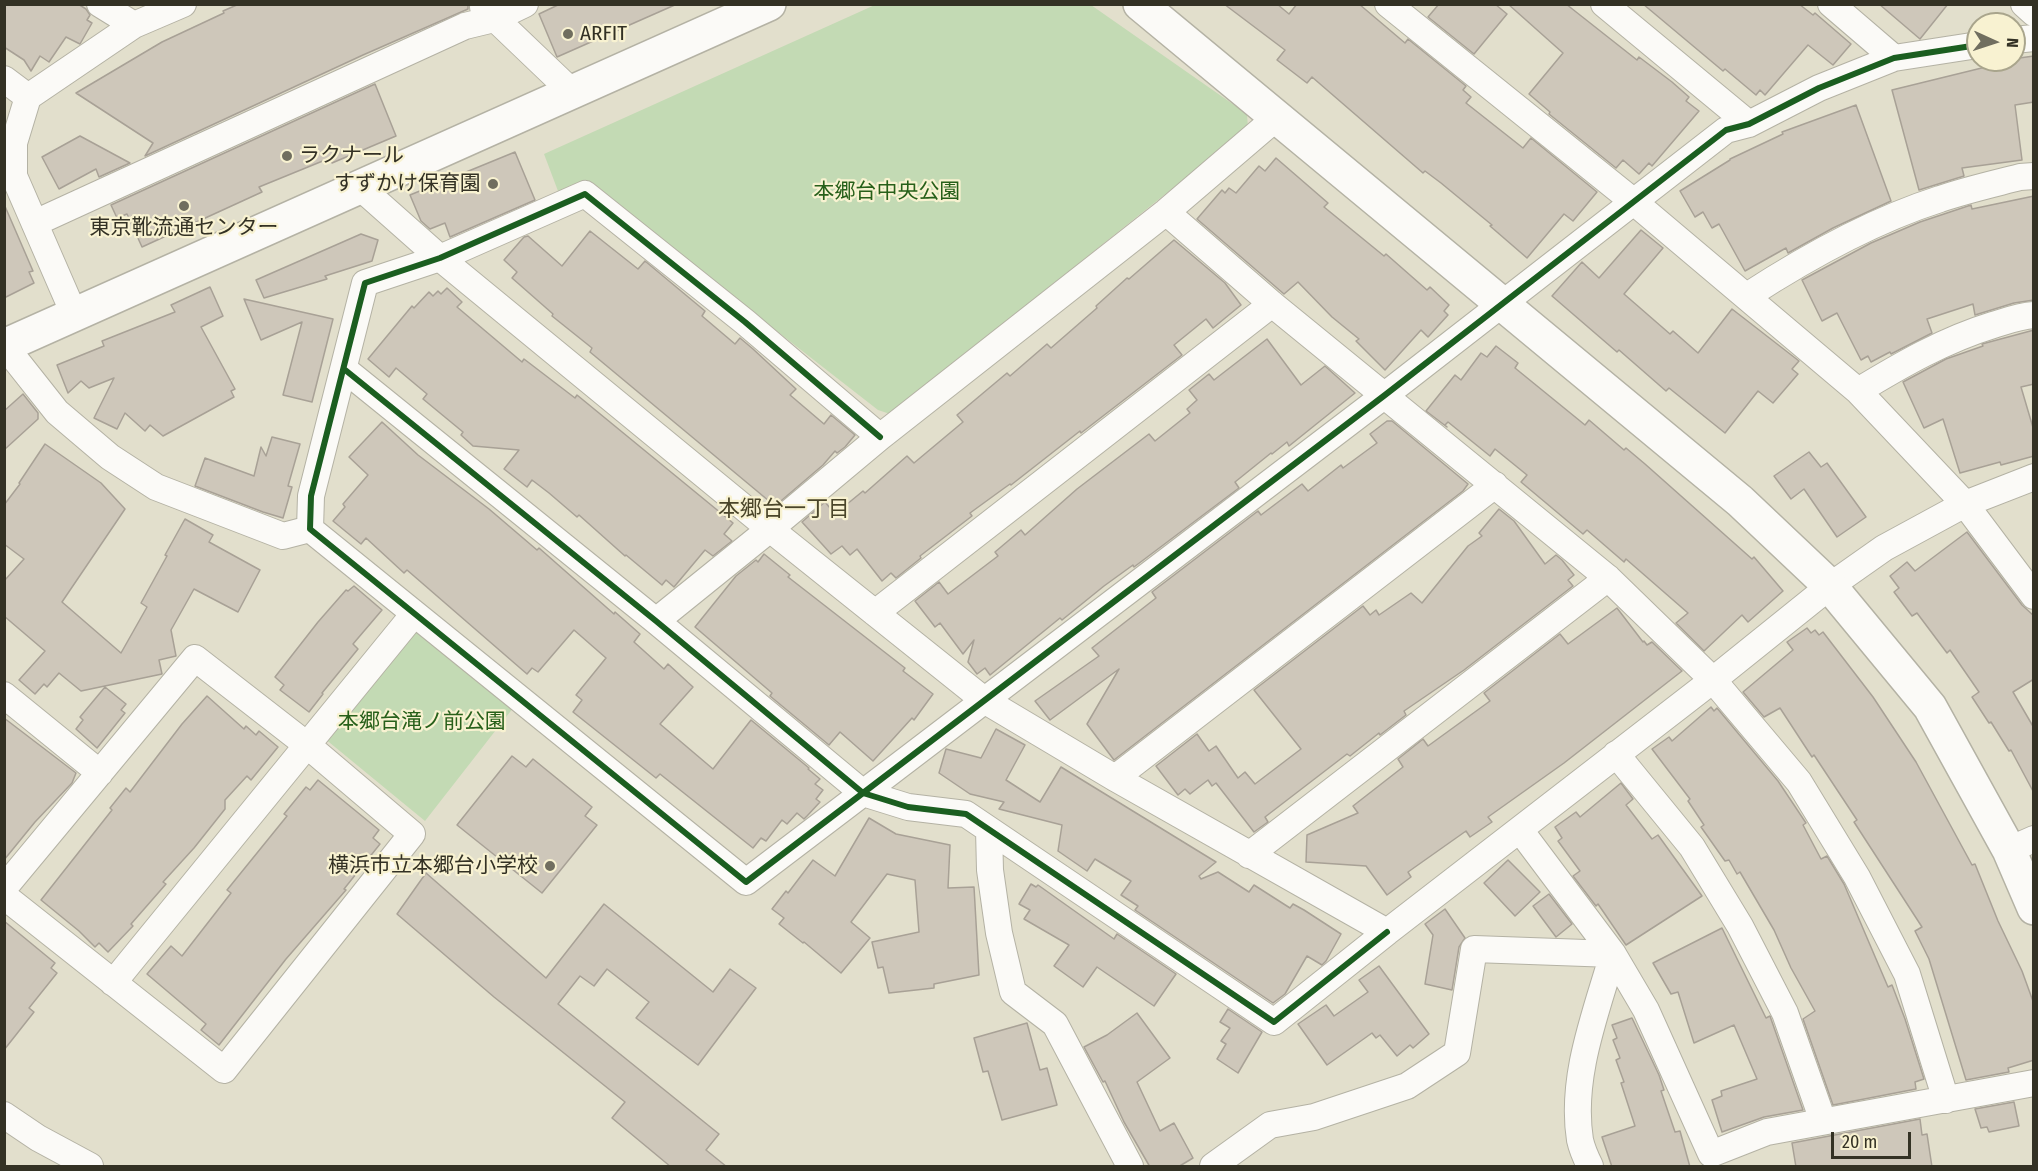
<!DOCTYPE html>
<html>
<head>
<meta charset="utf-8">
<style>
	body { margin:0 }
	#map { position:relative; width:2038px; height:1171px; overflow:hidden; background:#e2dfcc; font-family:"Fira Sans Condensed",sans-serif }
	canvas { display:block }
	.frame { position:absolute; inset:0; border:6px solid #333124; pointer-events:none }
	.north { position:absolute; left:1966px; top:12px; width:60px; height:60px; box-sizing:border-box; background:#f8f2d1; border:2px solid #a9a58c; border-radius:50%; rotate:93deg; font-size:16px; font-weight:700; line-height:24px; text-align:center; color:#333124 }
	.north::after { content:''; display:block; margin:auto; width:21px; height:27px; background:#706e5f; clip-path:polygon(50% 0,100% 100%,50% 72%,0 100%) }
	.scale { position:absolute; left:1831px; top:1132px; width:80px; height:27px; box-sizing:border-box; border:3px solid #333124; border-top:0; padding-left:8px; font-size:18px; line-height:21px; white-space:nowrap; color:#333124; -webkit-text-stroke:4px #f8f2d1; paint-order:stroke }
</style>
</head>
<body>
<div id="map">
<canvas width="2038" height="1171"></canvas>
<div class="frame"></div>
<div class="north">N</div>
<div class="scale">20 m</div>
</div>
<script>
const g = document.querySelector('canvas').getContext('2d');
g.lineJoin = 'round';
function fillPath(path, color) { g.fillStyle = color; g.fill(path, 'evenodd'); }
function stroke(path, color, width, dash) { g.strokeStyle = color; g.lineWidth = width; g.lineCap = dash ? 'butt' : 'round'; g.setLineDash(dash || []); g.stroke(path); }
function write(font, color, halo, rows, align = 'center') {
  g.font = font + ' "Fira Sans Condensed","Noto Sans JP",sans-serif'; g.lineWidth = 4.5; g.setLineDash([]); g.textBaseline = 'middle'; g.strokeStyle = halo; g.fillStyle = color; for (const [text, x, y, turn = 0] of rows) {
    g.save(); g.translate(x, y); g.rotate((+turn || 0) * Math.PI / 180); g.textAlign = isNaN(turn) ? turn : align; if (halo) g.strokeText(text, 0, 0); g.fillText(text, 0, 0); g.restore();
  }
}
const green = new Path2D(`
	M877,4L1091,5L1247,114L1248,128L890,414L878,410L588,184L558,191L544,154Z
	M416,632L517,703L425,821L324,738Z`);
const building = new Path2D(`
	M4,4H78L86,9L90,15L87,20L92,23L80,44L66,37L49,62L40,56L31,71L24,60L4,47Z
	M239,4H468V9L363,55L145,156L153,143L76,93L162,42L224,13L223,11Z
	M560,4H677L557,57L539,14Z
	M1224,4H1277L1289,14L1297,4H1359L1405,43L1408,39L1466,86L1463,90L1471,97L1466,103L1523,148L1531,138L1597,192L1573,221L1564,214L1527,258L1490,226L1492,225L1441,183L1425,171L1423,173L1312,77L1307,83L1277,60L1285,50Z
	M1439,4H1495L1507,14L1474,54L1428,17Z
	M1508,4H1566L1637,60L1639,57L1672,82L1689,97L1686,101L1699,111L1652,166L1649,163L1639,174L1623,160L1616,168L1549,114L1550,112L1529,94L1563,53Z
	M1643,4H1799L1813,15L1815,13L1851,44L1833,65L1808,45L1765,95L1760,90L1756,95L1725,69L1723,71Z
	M1879,4H1948L1920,39Z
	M2034,56V102L2015,105L2022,160L1962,168L1964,176L1919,190L1892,90L1998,64L1997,61Z
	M375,84L396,136L332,163L330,158L259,187L262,192L142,247L127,214L117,218L111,205Z
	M1856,105L1891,201L1833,228L1788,253L1786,248L1745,271L1719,224L1712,228L1703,212L1695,217L1680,191L1730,160V159L1783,134L1782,132Z
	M80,136L130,163L99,177L96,169L59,189L42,157Z
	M515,152L535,200L450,237L445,223L430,229L421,221L410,195Z
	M1276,158L1328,203L1324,207L1384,256L1386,254L1427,290L1430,287L1449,305L1444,311L1448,315L1428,337L1421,330L1385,370L1356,341L1359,339L1332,317L1298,282L1284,294L1197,219L1222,190L1225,193L1229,188L1236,193L1259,166L1265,171Z
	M2034,196V300L2014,303L1975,315L1973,304L1927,319L1932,333L1891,354L1890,352L1871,362L1868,356L1861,360L1837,313L1822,321L1802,280L1871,243L1920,222L1971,205L1972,209Z
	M4,204L33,271L29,272L34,283L4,298Z
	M1641,230L1663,248L1624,294L1670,334L1673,331L1698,353L1732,309L1799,361L1792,369L1798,374L1773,403L1758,391L1725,433L1669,388L1666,391L1619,350L1617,352L1552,296L1582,262L1599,278Z
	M590,231L638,269L645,261L705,311L702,316L735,344L740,338L753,349L796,389L790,395L824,424L831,415L855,435L845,447L837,453L835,451L823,465L775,506L590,352L592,348L552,316L553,314L512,278L517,272L504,260L524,237L528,236L562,266Z
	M361,234L378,240L372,261L325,276L327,279L264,298L256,280Z
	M1174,240L1225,283L1241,305L1213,328L1206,319L1174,345L1182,355L1081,433L1080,431L1011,485L1010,484L1003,489L970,513L972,516L920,556L921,558L896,578L891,573L882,581L857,549L850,555L842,546L831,554L802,522L825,502L835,514L863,491L865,493L907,456L914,463L963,422L957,415L1007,373L1010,376L1047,344L1051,348L1097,308L1096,306L1127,278L1129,279Z
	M210,287L223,316L201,327L235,389L231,391L234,397L163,436L150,425L145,431L125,413L117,429L94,418L114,378L89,388L81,381L68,393L57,365L104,346L102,341L175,312L171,305Z
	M447,288L462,302L457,307L522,362L524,359L575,398L577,395L733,523L724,534L732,541L713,556L705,550L674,587L666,580L662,585L626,555L625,556L579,515L577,517L549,493L532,480L527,487L504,469L519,450L473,446L461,435L463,432L423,399L427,394L396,368L389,377L368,359L412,306L414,308L429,292L433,296L438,291L441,294Z
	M244,299L333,319L312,402L283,395L302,322L261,340Z
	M2034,330V384L2021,387L2034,431V456L2001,465L2000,462L1960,473L1943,419L1924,428L1903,382L1946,359L1983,346L1982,344Z
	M1267,339L1301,385L1325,366L1355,393L1289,446L1287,442L1272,454L1271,453L1235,482L1239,488L1134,567L1133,565L1104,586L1062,620L1060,618L990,675L985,668L977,674L968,662L974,640L963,654L940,623L935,627L915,601L939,582L948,594L998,556L995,552L1021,530L1025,535L1077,489L1149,434L1155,441L1190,413L1187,409L1197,400L1189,390L1209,374L1214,380Z
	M1496,346L1518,363L1515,368L1585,425L1589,420L1624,450L1626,448L1645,464L1752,559L1754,557L1783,591L1748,622L1742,615L1704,651L1676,623L1688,613L1626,559L1624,562L1587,530L1583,534L1521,482L1527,475L1495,449L1490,456L1448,422L1445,425L1447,427L1426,411L1455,375L1461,380L1481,353L1487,357Z
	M23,394L38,413V419L4,450V411Z
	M1387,421H1392L1468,484L1463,491L1114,760L1087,724L1119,669L1050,720L1035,701L1099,656L1092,648L1156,598L1152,592L1258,511L1261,515L1302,484L1308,491L1341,465L1343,468L1377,443L1370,434Z
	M382,422L418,455L489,509L537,550L539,548L614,614L615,612L640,634L634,642L664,669L668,664L693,687L660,724L713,769L751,720L809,768L808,769L820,779L815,784L823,790L816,799L820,802L807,816L804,819L797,813L787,824L782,820L766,841L761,838L753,848L660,774L656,778L573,712L582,700L576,695L606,658L574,630L538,672L532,668L527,674L407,570L404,573L366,538L361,544L333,521L345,507L343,504L368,475L349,457Z
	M272,437L300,444L288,486L292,487L283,518L263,512L195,486L205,458L254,476L261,447L266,456Z
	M45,444L101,483L125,509L62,602L121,653L147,607L141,603L167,556L165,555L185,519L213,535L209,542L260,570L238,612L194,589L171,630L176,656L159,660L162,674L81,691L59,673L47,687L44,684L35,694L19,680L45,651L4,616V581L24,559L4,544V505L20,484L19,483Z
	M1809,452L1821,467L1827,463L1866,517L1837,537L1804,489L1791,499L1774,476Z
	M1499,509L1514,521L1545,564L1556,555L1562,560L1574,575L1568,580L1573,586L1464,670L1404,711L1406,715L1380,735L1379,733L1350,756L1347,754L1265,817L1268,822L1254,832L1216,783L1212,786L1208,780L1190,794L1185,789L1178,795L1156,766L1197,734L1209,751L1216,746L1238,778L1245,772L1255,784L1301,749L1254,690L1363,606L1370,615L1376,610L1379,615L1411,593L1422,603L1468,546L1482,536L1479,533Z
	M1967,532L2022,605L2034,616V679L2013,692L2034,728V793L2011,750L2009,751L1991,722L1989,723L1972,697L1979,692L1950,650L1947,653L1917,613L1912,616L1894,592L1899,588L1890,576L1907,562L1915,571Z
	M764,554L790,575L788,577L905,668L903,671L933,694L914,720L912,718L873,761L840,732L829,745L770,696L772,693L695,627L736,576L756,560L758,562Z
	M354,586L382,610L353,644L358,649L322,693L323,694L309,712L280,690L284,685L275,677L318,622L346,590L348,591Z
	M1617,608L1643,642L1644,641L1647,645L1652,642L1682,671L1564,763L1488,817L1492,822L1470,837L1466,831L1408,872L1411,877L1387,895L1366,866L1306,862L1307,835L1358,813L1353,806L1403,767L1398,759L1423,739L1428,746L1490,701L1484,693L1560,634L1568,644Z
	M1807,628L1811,633L1815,630L1819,635L1823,632L1873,697L1916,762L1972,865L1975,864L1998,921L2022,971L2034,1004V1060L2008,1068L2009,1072L1966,1080L1929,959L1915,931L1922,927L1854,822L1857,820L1814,755L1812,757L1780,708L1764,717L1743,692L1793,650L1787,642Z
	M105,687L126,704L121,710L125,713L97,748L76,729L83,720L80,717Z
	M207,696L244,729L246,726L256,735L259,731L278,747L251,780L247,776L225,800V809L194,848L163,882L166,884L131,924L133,926L108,952L99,943L95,947L79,931L41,900L112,810L110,808L126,788L130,792L182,724Z
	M1711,707L1714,711L1717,708L1778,781L1806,823L1803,825L1821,859L1827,856L1844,884L1888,987L1892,985L1905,1019L1924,1079L1915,1082L1916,1089L1833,1105L1803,1019L1815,1011L1791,968L1774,930L1740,872L1737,874L1729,860L1725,861L1701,827L1704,825L1688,801L1690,799L1652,749L1669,737L1672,741Z
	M4,718L76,773L72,783L35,822L4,860Z
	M996,729L1025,745L1006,780L1040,802L1061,767L1216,862L1199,876L1201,879L1218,872L1249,892L1254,885L1290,908L1293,904L1304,910L1341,934L1326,961L1322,965L1307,956L1285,994L1273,1003L1135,910L1138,906L1121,895L1131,881L1095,859L1087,871L1058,851L1062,825L999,809L1004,802L970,794L939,773L946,749L981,758Z
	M512,756L526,767L533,759L592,807L585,816L597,825L542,893L457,825Z
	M318,780L379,830L373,838L380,844L344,889L346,890L286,959L219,1045L201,1030L206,1024L147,974L171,946L182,956L231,893L227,890L287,816L284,814L306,787L310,790Z
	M1621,783L1633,799L1626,805L1652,839L1658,835L1702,896L1626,945L1598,904L1596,906L1573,876L1580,871L1558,841L1562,838L1555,827L1576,812L1580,817Z
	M869,818L896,834L950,845L948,888L974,887L979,975L934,984V988L889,993L883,967L878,968L872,942L919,932L915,880L887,874L851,922L870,938L841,973L804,942L803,943L779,924L784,918L772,909L786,891L788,893L813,860L835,876Z
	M1508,860L1540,892L1515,916L1484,883Z
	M426,873L546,978L604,904L713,992L730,969L756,988L698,1065L636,1018L649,1002L607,969L594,986L580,976L558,1004L719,1134L706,1150L727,1167H671L612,1118L625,1102L494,997L397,914Z
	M1031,884L1036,887L1038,885L1114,939L1117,934L1176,974L1154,1006L1097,967L1083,987L1054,966L1069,945L1024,919L1030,910L1019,904Z
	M1549,894L1572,924L1556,937L1533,906Z
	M1445,909L1465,938L1459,947L1452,990L1425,984L1433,935L1425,924Z
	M4,921L55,963L51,968L57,973L29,1008L34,1012L4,1050Z
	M1722,928L1766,1018L1770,1016L1771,1019L1803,1110L1764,1117L1722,1132L1712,1100L1722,1096L1721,1091L1757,1079L1734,1025L1694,1043L1678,992L1671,994L1653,963Z
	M1379,966L1429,1034L1413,1048L1410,1045L1397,1056L1380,1035L1376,1038L1372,1033L1327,1065L1298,1024L1326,1005L1334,1016L1368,992L1359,980Z
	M1228,1009L1262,1032L1238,1073L1217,1059L1226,1044L1221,1041L1230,1028L1220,1022Z
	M1137,1013L1170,1058L1137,1082L1160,1131L1174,1123L1193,1158L1178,1167H1150L1124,1122L1105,1081L1103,1082L1084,1047L1107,1035Z
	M1632,1018L1659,1075L1664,1090L1661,1091L1675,1132L1680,1131L1690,1167H1612L1602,1137L1635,1126L1621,1083L1624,1082L1616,1060L1620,1058L1613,1040L1617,1038L1612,1025Z
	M1027,1023L1040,1070L1047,1068L1057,1105L1002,1120L988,1071L983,1072L974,1038Z
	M2014,1102L2019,1126L1989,1132L1987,1127L1981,1128L1975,1109Z
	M1920,1119L1922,1135L1927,1134L1932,1167H1796L1792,1143Z`);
const minor = new Path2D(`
	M100,4L134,25
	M1388,4L1634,202L1858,391L1965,504L2034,596
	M1604,4L1749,124
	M1831,4L1894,58
	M2024,4L2034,13
	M483,7L572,92
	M2014,40L2034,38
	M4,79L28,97
	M361,188L440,258L770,529L984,700L1115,778L1387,932L1713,680L1830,586L1884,548L1965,504L2034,477
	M1166,212L1272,304L1608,578L1713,680L1799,782L1857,877L1907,974L1946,1100
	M35,223L465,26L494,19L525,4
	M1747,296C1807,257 1871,221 1940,199C1966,190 1993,184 2020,177L2034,176
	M74,314L14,176V143L28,97L134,25L183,4
	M4,345L57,412L110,457L156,487L283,536L310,529
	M344,369L656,621L863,793L1385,395L1726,130L1749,124L1819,88L1894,58L1978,45
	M1858,391C1901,365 1944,340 1993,325C2006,321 2019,316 2034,315
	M880,437L745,322L585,194L440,258L365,283L311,496L310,529L746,882L863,793L908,807L966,814L1274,1022L1387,932
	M875,613L1272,304
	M656,621L770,529L880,437L1166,212L1277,117
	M4,695L100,773
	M1616,754L1692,847L1740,926L1785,1013L1823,1121
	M1115,778L1495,485
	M989,830L990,870L999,933L1013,992L1055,1024L1130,1166
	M1520,830L1613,954L1646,1010L1711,1154L1767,1132L2034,1083
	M2009,850L2034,839
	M1249,855L1608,578
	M4,888L195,658L307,745L412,834L224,1070L4,896
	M113,983L414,614
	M4,1115L38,1138L90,1166
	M1213,1166L1270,1125L1314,1117L1407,1086L1457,1053L1474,949L1613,954
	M1590,1166C1586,1158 1582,1149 1580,1140C1570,1077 1596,1013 1613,954`);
const tertiary = new Path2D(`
	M1140,4L1740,501L1830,586L1930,707L2009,850L2034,908
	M4,346L769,4`);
const cycleway = new Path2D(`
	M344,369L656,621L863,793L1385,395L1726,130L1749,124L1819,88L1894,58L1978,45
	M880,437L745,322L585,194L440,258L365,283L311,496L310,529L746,882L863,793L908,807L966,814L1274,1022L1387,932`);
const markers = [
	[568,34,6,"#706e5f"],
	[287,156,6,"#706e5f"],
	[493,184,6,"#706e5f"],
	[184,206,6,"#706e5f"],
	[550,866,6,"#706e5f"]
];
const poiNames = [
	["ARFIT",580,34],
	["ラクナール",299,156],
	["すずかけ保育園",481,184,"right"],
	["東京靴流通センター",184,228,"center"],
	["横浜市立本郷台小学校",538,866,"right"]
];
const parkNames = [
	["本郷台中央公園",887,192],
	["本郷台滝ノ前公園",422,722]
];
const neighbourhoodNames = [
	["本郷台一丁目",784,510]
];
fillPath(green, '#c3dab4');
fillPath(building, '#cec7ba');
stroke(building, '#a8a196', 1.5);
stroke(minor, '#b4b2a4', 28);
stroke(tertiary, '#b4b2a4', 36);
stroke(minor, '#fbfaf7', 26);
stroke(tertiary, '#fbfaf7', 33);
stroke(cycleway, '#1b5e20', 6);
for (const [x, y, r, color] of markers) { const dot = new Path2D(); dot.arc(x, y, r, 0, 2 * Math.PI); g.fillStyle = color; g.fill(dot); stroke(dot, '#f8f2d1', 2); }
write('21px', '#333124', '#f8f2d1', poiNames, 'left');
write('21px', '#27601a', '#f8f2d1', parkNames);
write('22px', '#4a4529', '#f8f2d1', neighbourhoodNames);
</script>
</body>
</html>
